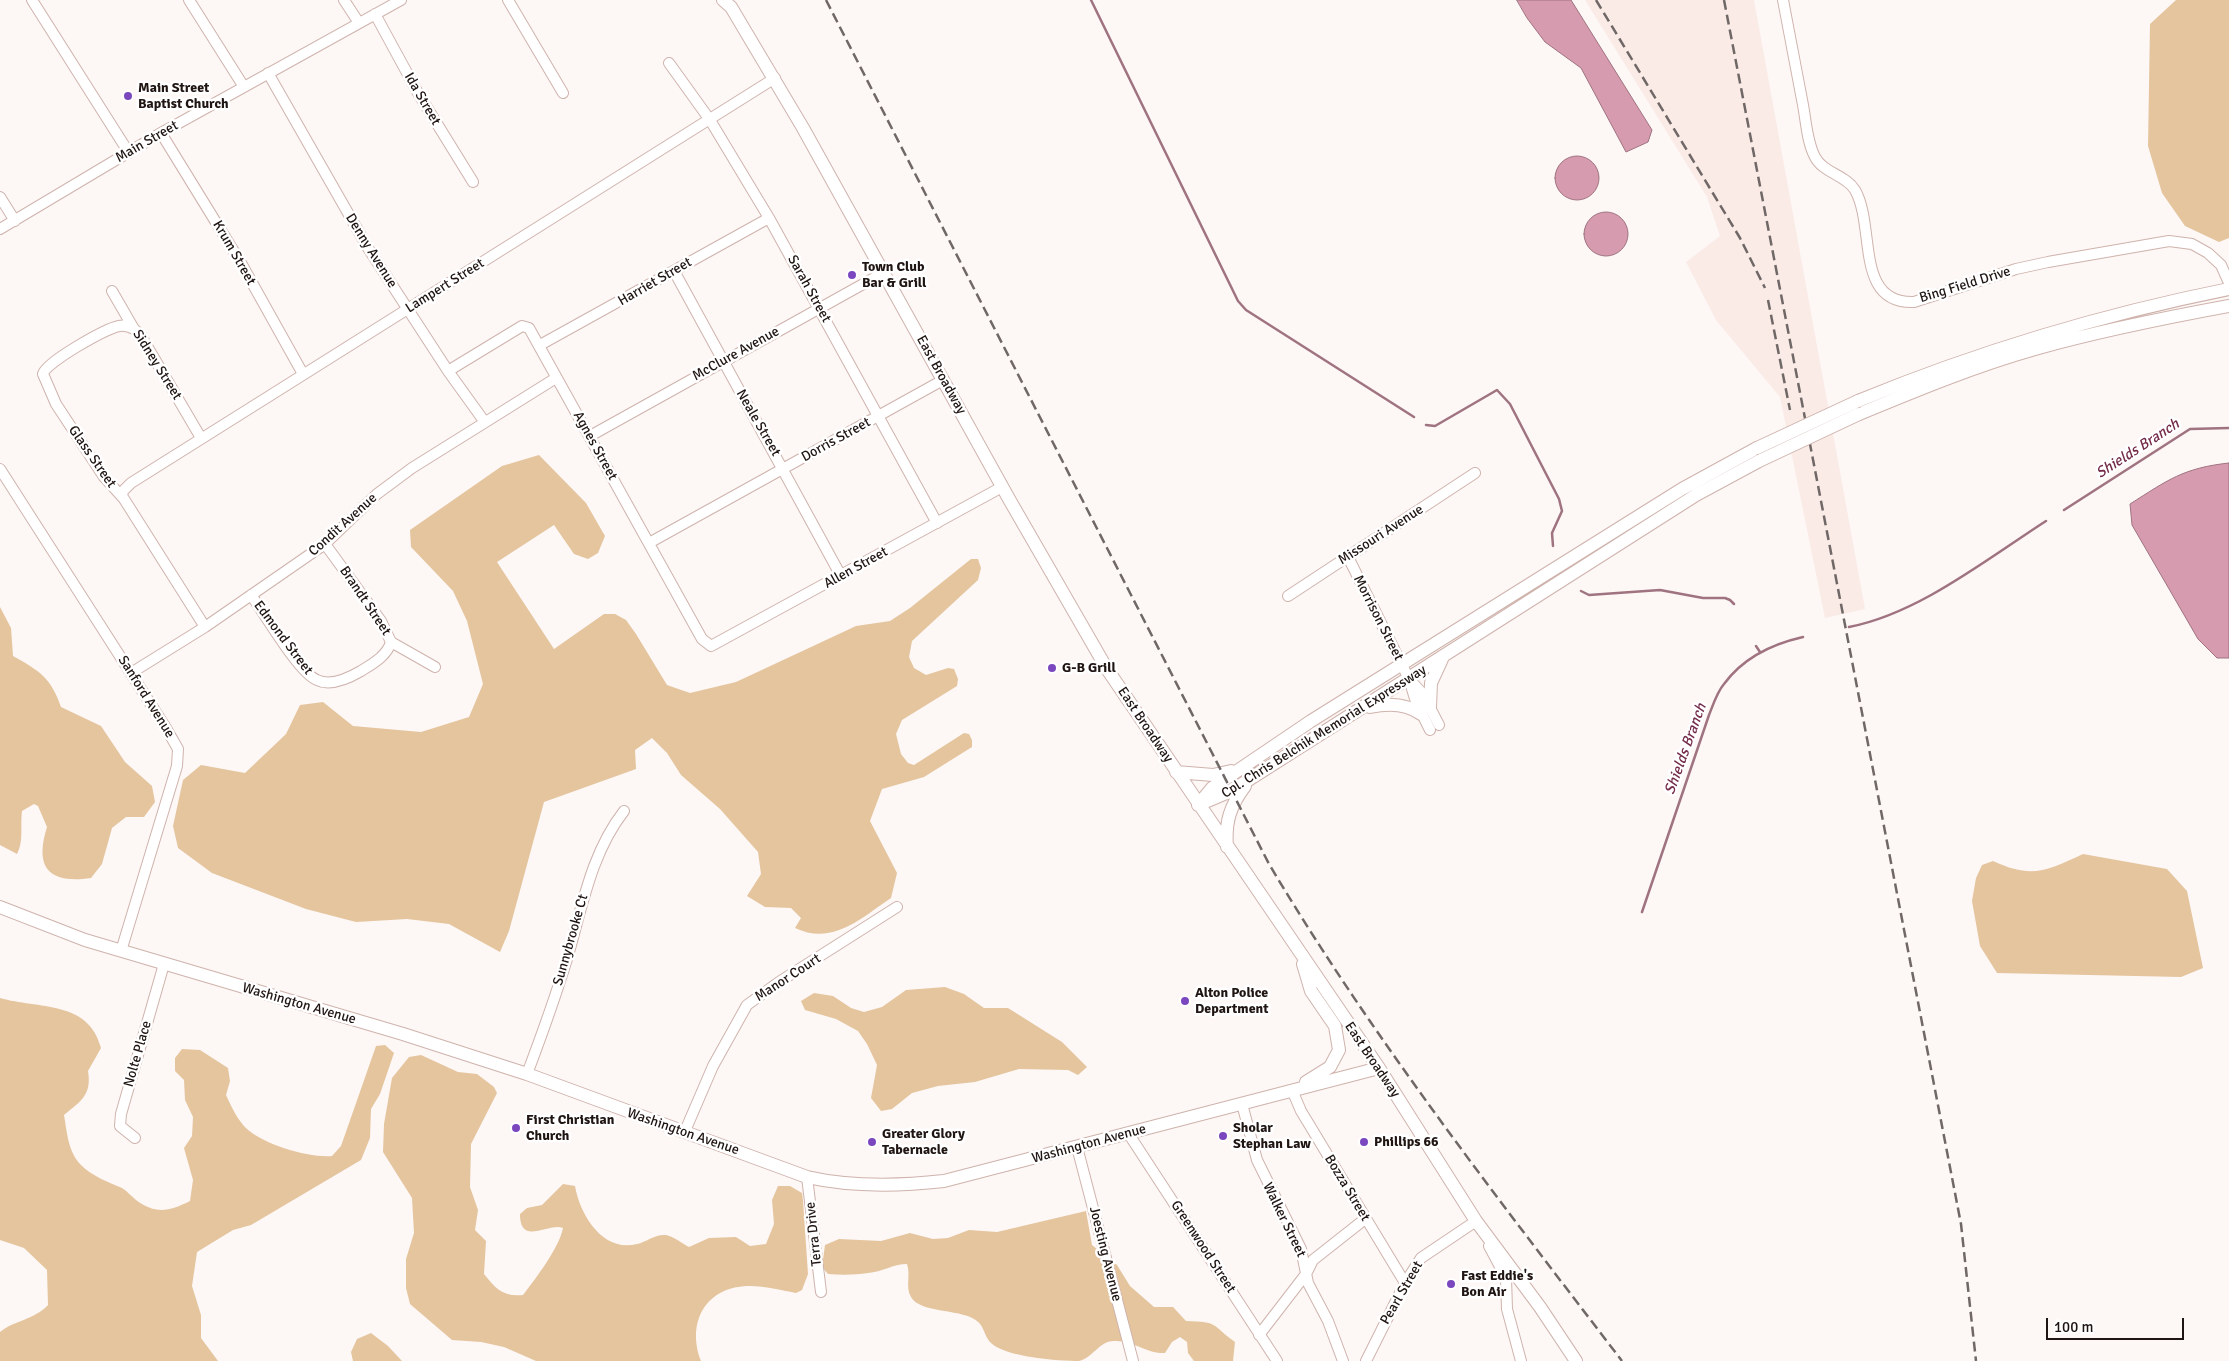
<!DOCTYPE html>
<html>
<head>
<meta charset="utf-8">
<style>
	body { margin:0 }
	#map { position:relative; width:2229px; height:1361px; overflow:hidden; background:#fdf7f6; font-family:Signika,sans-serif }
	canvas { display:block }
	.scale { position:absolute; left:2046px; top:1318px; width:138px; height:22px; box-sizing:border-box; border:2px solid #1f1513; border-top:0; padding-left:6px; font-size:15px; line-height:18px; white-space:nowrap; color:#1f1513; -webkit-text-stroke:4px #fff; paint-order:stroke }
</style>
</head>
<body>
<div id="map">
<canvas width="2229" height="1361"></canvas>
<div class="scale">100 m</div>
</div>
<script>
const g = document.querySelector('canvas').getContext('2d');
g.lineJoin = 'round';
function fillPath(path, color) { g.fillStyle = color; g.fill(path, 'evenodd'); }
function stroke(path, color, width, dash) { g.strokeStyle = color; g.lineWidth = width; g.lineCap = dash ? 'butt' : 'round'; g.setLineDash(dash || []); g.stroke(path); }
function write(font, color, halo, rows, align = 'center') {
  g.font = font + ' Signika,sans-serif'; g.lineWidth = 5; g.setLineDash([]); g.textBaseline = 'middle'; g.strokeStyle = halo; g.fillStyle = color; for (const [text, x, y, turn = 0] of rows) {
    g.save(); g.translate(x, y); g.rotate((+turn || 0) * Math.PI / 180); g.textAlign = isNaN(turn) ? turn : align; if (halo) g.strokeText(text, 0, 0); g.fillText(text, 0, 0); g.restore();
  }
}
const built = new Path2D(`
	M1585,0H1754L1865,609L1825,618L1780,397L1716,320L1686,262L1720,236L1707,197Z`);
const green = new Path2D(`
	M2176,0H2229V238L2219,242L2185,226L2162,193L2148,146L2150,24Z
	M539,455L586,503L605,536L598,553L588,559L574,554L554,525L497,562L554,649L604,614H615L626,620L636,634L667,685L690,693L736,682L856,626L890,621L910,608L971,559H978L981,568L978,580L912,641L909,657L914,668L926,675L948,668L954,669L958,679L957,686L902,720L896,734L901,754L908,763L914,765L964,733L969,734L972,740V747L924,777L882,789L870,821L897,873L891,898C861,918 833,946 795,928L801,918L791,908L765,907L747,896L761,874L758,852L720,809L681,775L667,753L652,738L635,750L636,769L544,802L509,931L500,952L449,924L407,919L356,922L306,909L212,873L178,848L173,826L183,780L201,765L245,773L286,734L300,705L323,702L353,726L421,732L469,717L483,684L467,621L453,591L411,547L410,530L502,466Z
	M0,607L11,628L13,656C40,671 51,678 61,707L101,726L125,762L152,786L155,802L144,817H126L112,828L102,864L91,878C49,884 34,868 47,827L38,806L34,804L22,811C20,826 24,841 17,854L0,845Z
	M2083,854L2167,869L2187,891L2203,968L2181,977L1997,973L1980,946L1972,901L1976,878L1982,865L1993,861C2032,879 2046,871 2083,854Z
	M945,987L964,994L984,1008H1008L1062,1042L1087,1067L1078,1075L1068,1070L1019,1069L975,1082L938,1086L912,1093L892,1109L881,1111L871,1098L877,1065L867,1044L858,1031L836,1019L805,1010L801,1001L814,993L833,996L851,1008L864,1012L882,1007L906,990Z
	M0,998C38,1009 89,1000 101,1048L88,1071C92,1095 81,1101 64,1115C67,1132 68,1152 81,1165C92,1176 108,1182 122,1188C127,1191 131,1196 136,1200C156,1215 170,1211 190,1201L193,1180L184,1148L192,1136L193,1117L185,1100L184,1080L175,1071V1058L182,1049L200,1050L228,1068L230,1081L226,1095C231,1106 238,1121 247,1129C265,1145 309,1158 332,1156L341,1146L376,1046L385,1045L394,1053L380,1094L371,1109L370,1138L361,1160L251,1225L233,1230L197,1252L192,1286L201,1315V1338L218,1361H0V1332C15,1320 34,1320 48,1305L47,1270L24,1248L0,1240Z
	M421,1055L458,1072L477,1074L494,1087L497,1093L471,1144L470,1187L478,1210L475,1230L486,1241L484,1274C496,1289 503,1297 523,1295C536,1278 559,1248 563,1228C549,1222 520,1247 520,1214L527,1208L542,1205L563,1184L575,1186C580,1215 603,1253 637,1244C647,1242 654,1234 666,1235C673,1236 683,1244 689,1247L709,1238L736,1237L750,1246L766,1244L774,1224L772,1200L778,1186H790L802,1193L803,1201L808,1274L802,1290L796,1293C781,1290 765,1286 750,1286C706,1286 686,1322 701,1361H536L504,1347L481,1342L452,1340L410,1304L406,1288V1259L414,1233L412,1198L383,1152L384,1124L392,1078L409,1057Z
	M1086,1211L1092,1245L1117,1265L1130,1286L1154,1307H1173L1186,1321C1220,1322 1210,1324 1235,1342L1233,1361H1194L1188,1353L1187,1342L1180,1337L1172,1342L1165,1353C1146,1354 1134,1340 1114,1341C1099,1341 1093,1358 1079,1361C1059,1361 1005,1357 991,1343C983,1335 985,1325 974,1319C958,1309 920,1313 911,1297C905,1287 911,1275 907,1264C893,1264 882,1272 868,1273C855,1275 841,1275 828,1274L822,1267L825,1245L839,1239L881,1241L910,1233L933,1239L948,1238L969,1230L997,1232Z
	M371,1333L388,1346L402,1361H353L351,1352L357,1339Z`);
const water = new Path2D(`
	M1517,0H1571L1652,130L1648,142L1626,152L1581,68L1545,42L1527,18Z
	M1555 178a22 22 0 1 1 44 0a22 22 0 1 1-44 0Z
	M1584 234a22 22 0 1 1 44 0a22 22 0 1 1-44 0Z
	M2229,463V658H2217L2198,639L2132,525L2130,504C2168,480 2183,468 2229,463Z`);
const stream = new Path2D(`
	M1091,0L1238,301L1246,310L1414,417
	M1426,425L1435,426L1497,390L1510,404L1559,499L1562,511L1552,533L1553,546
	M2064,510L2190,429L2229,428
	M1581,591L1589,595L1660,590L1703,598H1725L1730,600L1734,604
	M1849,627C1918,614 1987,559 2046,521
	M1756,646L1760,652
	M1642,912L1709,715C1713,705 1717,692 1724,684C1743,658 1772,644 1803,637`);
const minor = new Path2D(`
	M32,0L129,153
	M189,0L244,87
	M344,0L359,23
	M508,0L563,93
	M1783,0C1790,35 1796,70 1803,105C1806,121 1807,142 1815,157C1823,173 1846,175 1855,190C1876,227 1854,304 1914,302L2016,269L2048,262L2169,241L2192,244L2208,253L2221,265L2229,283
	M375,14L418,93L473,182
	M669,63L710,120L769,218L937,523
	M268,73L368,248L448,371L484,421
	M161,133L241,263L303,374
	M0,197L15,221
	M0,229L161,133L401,0
	M674,271L841,576
	M112,291L134,329L140,334L201,438
	M134,329C129,326 124,325 119,326C105,329 46,362 43,374L56,404L79,439L104,477L124,499L205,627
	M540,345L769,218
	M448,371L522,326L529,328L702,639L711,646L1002,487
	M590,436L883,273
	M0,469L166,728L178,749L177,766L121,951
	M123,498L122,492L131,483L775,78
	M649,543L943,380
	M325,544L381,621L391,642L435,667
	M1348,557L1409,679L1416,702L1430,730
	M251,595C265,614 298,672 317,680C331,687 349,678 361,671C372,664 387,656 391,642
	M1288,596L1475,473
	M131,673L205,627L325,544L377,494L412,468L556,378
	M1409,679L1423,694L1439,725
	M527,1074C541,1037 555,998 567,959C582,908 591,853 624,811
	M1292,1090L1301,1111L1405,1283
	M1242,1104L1257,1160L1301,1249L1308,1283L1328,1321L1343,1361
	M685,1131L713,1066L747,1005L779,982L897,907
	M1128,1133L1277,1361
	M135,1138L120,1126L121,1114L164,964
	M1077,1147L1133,1361
	M807,1177L821,1292
	M1489,1246L1506,1278L1507,1309L1521,1361
	M1259,1335L1306,1274L1313,1260L1365,1219
	M1366,1361L1405,1283L1421,1258L1476,1221L1479,1226`);
const major = new Path2D(`
	M723,0L731,7L803,128L1009,499L1107,669L1379,1068L1476,1221L1540,1307L1576,1361
	M1858,401C1980,351 2099,315 2229,289
	M1859,414C1917,390 1975,366 2035,349C2099,331 2164,318 2229,306
	M1370,707C1388,703 1406,703 1421,714
	M1430,707L1431,683L1442,659
	M1176,772L1213,775L1231,771
	M1198,805L1212,788L1311,721L1682,489L1757,448
	M1198,805L1231,791L1696,495L1759,461
	M1227,847C1225,822 1230,806 1245,786
	M0,907L85,940L403,1034L527,1074L807,1177C851,1187 899,1186 944,1181L1379,1068
	M1303,964L1311,991L1335,1026L1339,1050L1330,1067L1306,1082`);
const rail = new Path2D(`
	M826,0L1269,864C1373,1039 1499,1200 1622,1361
	M1596,0L1740,238L1765,288
	M1724,0L1961,1224L1976,1361
	M1768,300L1790,410`);
const majorBridge = new Path2D(`
	M1757,448L1858,401
	M1759,461L1859,414`);
const markers = [
	[128,96,5,"#7a47be"],
	[852,275,5,"#7a47be"],
	[1052,668,5,"#7a47be"],
	[1185,1001,5,"#7a47be"],
	[516,1128,5,"#7a47be"],
	[1223,1136,5,"#7a47be"],
	[872,1142,5,"#7a47be"],
	[1364,1142,5,"#7a47be"],
	[1451,1284,5,"#7a47be"]
];
const poiNames = [
	["Main Street",138,88],
	["Baptist Church",138,104],
	["Town Club",862,267],
	["Bar & Grill",862,283],
	["G-B Grill",1062,668],
	["Alton Police",1195,993],
	["Department",1195,1009],
	["First Christian",526,1120],
	["Church",526,1136],
	["Sholar",1233,1128],
	["Stephan Law",1233,1144],
	["Greater Glory",882,1134],
	["Tabernacle",882,1150],
	["Phillips 66",1374,1142],
	["Fast Eddie's",1461,1276],
	["Bon Air",1461,1292]
];
const streetNames = [
	["Ida Street",422,99,60],
	["Main Street",147,142,-30],
	["Denny Avenue",371,251,58],
	["Krum Street",234,253,60],
	["Harriet Street",655,282,-30],
	["Bing Field Drive",1965,285,-17],
	["Lampert Street",445,286,-32],
	["Sarah Street",809,289,61],
	["McClure Avenue",736,354,-29],
	["Sidney Street",157,365,58],
	["East Broadway",941,375,61],
	["Neale Street",758,423,60],
	["Dorris Street",836,440,-29],
	["Agnes Street",595,446,61],
	["Glass Street",92,457,55],
	["Condit Avenue",343,525,-42],
	["Missouri Avenue",1381,535,-33],
	["Allen Street",856,568,-29],
	["Brandt Street",365,601,56],
	["Morrison Street",1378,618,63],
	["Edmond Street",283,638,53],
	["Sanford Avenue",146,697,58],
	["East Broadway",1145,725,56],
	["Cpl. Chris Belchik Memorial Expressway",1324,732,-32],
	["Sunnybrooke Ct",571,940,-74],
	["Manor Court",788,978,-33],
	["Washington Avenue",299,1004,16],
	["Nolte Place",138,1054,-74],
	["East Broadway",1372,1060,56],
	["Washington Avenue",683,1132,19],
	["Washington Avenue",1089,1144,-15],
	["Bozza Street",1347,1188,59],
	["Walker Street",1284,1220,64],
	["Terra Drive",814,1234,-96],
	["Greenwood Street",1203,1247,57],
	["Joesting Avenue",1105,1254,76],
	["Pearl Street",1402,1293,-60]
];
const waterNames = [
	["Shields Branch",2138,449,-33],
	["Shields Branch",1686,749,-70]
];
fillPath(built, '#faebe7');
fillPath(green, '#e5c59e');
fillPath(water, '#d69baf');
stroke(water, '#9f7380', 1);
stroke(stream, '#9f7380', 2.5);
stroke(minor, '#cfb3ac', 12);
stroke(major, '#cfb3ac', 14);
stroke(minor, '#fff', 10);
stroke(major, '#fff', 12);
stroke(rail, '#706866', 2.5, [10, 5]);
stroke(majorBridge, '#cfb3ac', 14, []);
stroke(majorBridge, '#fff', 12);
for (const [x, y, r, color] of markers) { const dot = new Path2D(); dot.arc(x, y, r, 0, 2 * Math.PI); g.fillStyle = color; g.fill(dot); stroke(dot, '#fff', 2); }
write('bold 14px', '#1f1513', '#fff', poiNames, 'left');
write('14px', '#1f1513', '#fff', streetNames);
write('italic 15px', '#742c4a', '#fff', waterNames);
</script>
</body>
</html>
